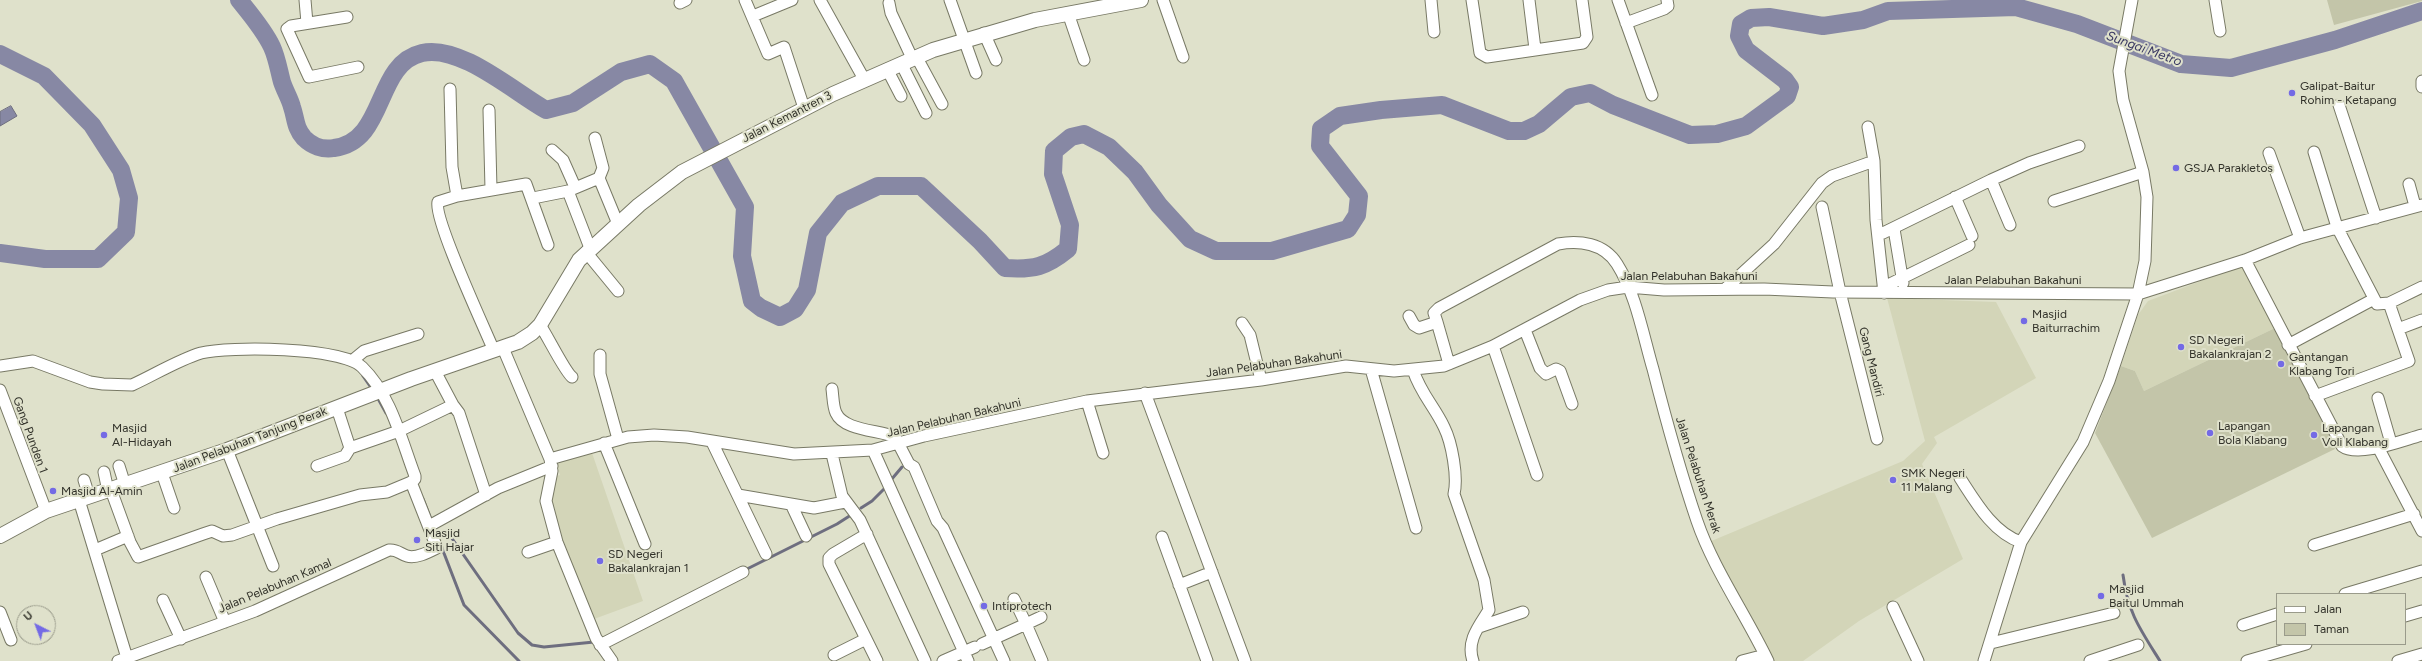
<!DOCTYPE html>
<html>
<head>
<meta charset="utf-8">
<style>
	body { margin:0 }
	#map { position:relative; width:2422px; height:661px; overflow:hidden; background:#dfe1cb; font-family:Figtree,sans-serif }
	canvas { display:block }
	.legend { position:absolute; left:2276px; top:593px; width:130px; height:52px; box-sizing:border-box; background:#dfe1cb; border:1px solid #9a9b8b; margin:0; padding:5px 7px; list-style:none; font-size:12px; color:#32322a }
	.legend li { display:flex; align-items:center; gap:8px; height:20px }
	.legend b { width:20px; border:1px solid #9a9b8b }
	.north { position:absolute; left:16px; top:605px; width:40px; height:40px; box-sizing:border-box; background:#dfe1cb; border:1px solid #9a9b8b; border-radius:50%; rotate:318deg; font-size:11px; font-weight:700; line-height:16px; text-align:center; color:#32322a }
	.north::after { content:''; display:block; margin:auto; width:14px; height:18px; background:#746ae5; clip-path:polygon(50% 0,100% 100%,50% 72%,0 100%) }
</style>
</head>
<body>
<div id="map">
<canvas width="2422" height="661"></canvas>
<ul class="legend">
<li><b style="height:5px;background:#fff"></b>Jalan</li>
<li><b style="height:11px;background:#c3c5a9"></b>Taman</li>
</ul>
<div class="north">U</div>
</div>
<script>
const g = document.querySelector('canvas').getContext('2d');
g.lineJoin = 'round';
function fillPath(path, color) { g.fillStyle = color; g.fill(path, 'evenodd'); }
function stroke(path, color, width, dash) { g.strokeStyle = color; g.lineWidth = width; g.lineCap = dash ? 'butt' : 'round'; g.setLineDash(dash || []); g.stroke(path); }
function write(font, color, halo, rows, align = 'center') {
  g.font = font + ' Figtree,sans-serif'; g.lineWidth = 4; g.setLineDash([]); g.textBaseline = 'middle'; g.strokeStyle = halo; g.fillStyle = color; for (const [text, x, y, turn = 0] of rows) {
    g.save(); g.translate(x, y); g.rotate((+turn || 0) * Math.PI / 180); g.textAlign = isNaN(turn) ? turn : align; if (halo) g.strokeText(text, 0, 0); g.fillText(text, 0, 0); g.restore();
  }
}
const built = new Path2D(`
	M2238,267L2244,268L2275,328L2144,391L2135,371L2121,366L2138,315L2148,301Z
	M1887,298L1996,302L2036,378L1934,437L1937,443L1922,464L1963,559L1859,621L1803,661H1772L1709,542L1903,461L1925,441Z
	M591,450L643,601L594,619L555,520L551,502L553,477L560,475L556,460Z`);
const green = new Path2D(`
	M2327,0H2422V1L2334,25Z
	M2275,328L2319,412L2335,449L2152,538L2095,433L2121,366L2135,371L2144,391Z`);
const water = new Path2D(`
	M11,106L17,116L0,126V112Z`);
const stream = new Path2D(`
	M363,376L372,389
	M376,395L386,413
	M891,480L902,467
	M423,499L464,605L519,661
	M861,508L872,501L886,487
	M438,534L444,533L451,537L518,633L532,645L544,647L594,642
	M745,570L837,524L851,515
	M2123,575C2128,613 2140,629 2160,661`);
const river = new Path2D(`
	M239,0C251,15 264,30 272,47C277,58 279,71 282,82C285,91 290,99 292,107C296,119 295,128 304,138C312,146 323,150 334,148C387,141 374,64 422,53C460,44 514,92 546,110L573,103L621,72L650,64L674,81L745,207L742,256L752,301L761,308L780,317L795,309L807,290L818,233L842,203L878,186H921L980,241L1005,268C1034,270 1046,267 1068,249L1070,225L1053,174L1054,151L1071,137L1084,134L1109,147L1135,172L1159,205L1190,239L1216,251H1272L1348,229L1357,215L1359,196L1320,146L1321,129L1340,116L1381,110L1442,105L1509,131H1524L1539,124L1571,97L1590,93L1613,105L1690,135L1717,134L1746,126L1787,96L1790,87L1785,80L1746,50L1739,36L1741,24L1751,18L1769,17L1823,26L1863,20L1888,11L2016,7L2077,24L2181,64L2231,68L2335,40L2422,11
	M0,54L44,76L92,125L121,170L129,198L126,232L98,259H45L0,253`);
const minor = new Path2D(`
	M305,0L307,23
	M745,0L768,54L784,47L804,108
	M820,0L864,79
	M950,0L976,73
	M1163,0L1183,57
	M1431,0L1434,32
	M1472,0L1480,53L1487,57L1583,43L1587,37L1582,0
	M1529,0L1535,49
	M1618,0L1652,95
	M2215,0L2220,31
	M680,3L686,0
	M889,3L891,13L912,58
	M1068,13L1084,60
	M753,16L792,0
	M347,17L291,26L287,29L309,77L358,67
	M1626,23L1664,9L1668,6L1667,0
	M984,33L996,60
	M916,56L942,104
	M901,63L926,113
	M887,69L901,96
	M2422,81V87
	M450,89L452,167L457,196
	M2339,105L2376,218
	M489,110L491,189
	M1868,127L1874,161L1876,220L1884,293
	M595,138L603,168L599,178
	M552,150L563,160L575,187
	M2314,152L2337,227L2377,304L2389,303L2422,287
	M2269,153L2300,238
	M1991,180L2010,225
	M2409,184L2415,206
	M568,191L590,248
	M1955,197L1972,236
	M533,198L568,191L599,178L618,224
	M2054,201L2143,172
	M1822,207L1840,292L1877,439
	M1894,229L1903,283
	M1883,233L1991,180L2029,163L2079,146
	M586,252L618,291
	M2245,260L2342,446C2358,458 2403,440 2422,435
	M1884,287L1969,245
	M1725,289L1774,244L1822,183L1832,176L1874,161
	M1409,316L1414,325L1419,328L1437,322L1449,364
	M1437,322L1434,313L1439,308L1558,244C1579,240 1604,243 1617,264C1636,294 1643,335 1653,369C1666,420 1680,471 1697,521C1713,568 1746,615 1768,661
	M1242,323L1250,335L1261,380
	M540,325C547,335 565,372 572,377
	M2398,329L2422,320
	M1525,330L1540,368L1546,374L1556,369L1560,371L1572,404
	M2288,345L2374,299
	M1493,346L1537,475
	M503,348L550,459L552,471L546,501L557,542L596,638L612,661
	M494,351C485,329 433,218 438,202L457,196L526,184L548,245
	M600,355V374L618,439
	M353,360L364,351L418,334
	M0,366L33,361L90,382L103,384L132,385C154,375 178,360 201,353C229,346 342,347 362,367C391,395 401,439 415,476V479L411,482L437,548C429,552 416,559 407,556C400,554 397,549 389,550L255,611L118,661
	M1371,369L1416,528
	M1413,370C1421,394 1434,406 1444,427C1452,443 1458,477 1454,494L1484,580L1489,610C1479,626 1466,641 1473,661
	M435,371L453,405
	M832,389C833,396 833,407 836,413C844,431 880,430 895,437L909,464L914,467L937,521L943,528L1004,661
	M0,390L46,511
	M1145,393L1245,661
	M2315,396L2409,361L2389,303
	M2378,398L2391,443
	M1087,401L1103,453
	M712,442L766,554
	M604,443L645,544
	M350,448L399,431L453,405L459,413L486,495
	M2379,449L2422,531
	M227,450L273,566
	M873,450L968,661
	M832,454L842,496L860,520L925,661
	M550,459L628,437L654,435L687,437L794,454L873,450L924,436L1087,401L1261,380L1346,366L1394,371L1444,366L1493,346L1580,300L1608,290L1628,287L1664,290L1764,289L1833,292L2138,294L2245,260L2300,238L2422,205
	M119,466L125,485
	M317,466L345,456L350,448L337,408
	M104,472L108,491
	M162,473L174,508
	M1960,478C1975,501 1993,533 2021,542
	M84,480L89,496
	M111,490L130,542L138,557L203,534L212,531L223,536L232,535L277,519L360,495L387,492L411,482
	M738,495L814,508L845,502
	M79,500L127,658
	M791,504L806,536
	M429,526L498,488L552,466
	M867,534L833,554L829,558V564L877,661
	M1162,537L1207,661
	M2314,545L2414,514
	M95,550L128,536
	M528,552L557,542
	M206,577L225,622
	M1179,585L1212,572
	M2345,594L2422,571
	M1014,599L1026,624L1041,617
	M163,600L181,639
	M1893,607L1918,661
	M0,612L11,640
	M2405,616L2422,611
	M2243,625L2277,614
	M1479,627L1523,612
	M1991,643L2114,613
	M982,644L1026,624L1042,661
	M600,645L743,572
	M834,655L866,639
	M943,661L975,647
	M1742,661L1765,655
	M1984,661L2021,542L2083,442L2109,381L2138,294L2145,261L2147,197L2143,172L2123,100L2119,71L2132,0
	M2090,661L2138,645
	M2247,661L2306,644
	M2398,661L2422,654`);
const tertiary = new Path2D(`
	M0,536L46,511L227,450L411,379L518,342L532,333L540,325L579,260L639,205L682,172L833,94L933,50L1035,20L1141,0`);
const markers = [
	[2292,93,4,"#746ae5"],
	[2176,168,4,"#746ae5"],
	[2024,321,4,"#746ae5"],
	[2181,347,4,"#746ae5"],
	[2281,364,4,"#746ae5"],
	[2210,433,4,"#746ae5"],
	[104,435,4,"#746ae5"],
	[2314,435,4,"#746ae5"],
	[1893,480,4,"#746ae5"],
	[53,491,4,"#746ae5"],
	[417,540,4,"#746ae5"],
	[600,561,4,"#746ae5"],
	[2101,596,4,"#746ae5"],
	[984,606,4,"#746ae5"]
];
const poiNames = [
	["Galipat-Baitur",2300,86],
	["Rohim - Ketapang",2300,100],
	["GSJA Parakletos",2184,168],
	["Masjid",2032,314],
	["Baiturrachim",2032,328],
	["SD Negeri",2189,340],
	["Bakalankrajan 2",2189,354],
	["Gantangan",2289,357],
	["Klabang Tori",2289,371],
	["Lapangan",2218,426],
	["Bola Klabang",2218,440],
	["Masjid",112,428],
	["Al-Hidayah",112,442],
	["Lapangan",2322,428],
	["Voli Klabang",2322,442],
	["SMK Negeri",1901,473],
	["11 Malang",1901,487],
	["Masjid Al-Amin",61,491],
	["Masjid",425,533],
	["Siti Hajar",425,547],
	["SD Negeri",608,554],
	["Bakalankrajan 1",608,568],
	["Masjid",2109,589],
	["Baitul Ummah",2109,603],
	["Intiprotech",992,606]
];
const streetNames = [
	["Jalan Kemantren 3",787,117,-27],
	["Jalan Pelabuhan Bakahuni",1689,276],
	["Jalan Pelabuhan Bakahuni",2013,280],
	["Gang Mandiri",1871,362,76],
	["Jalan Pelabuhan Bakahuni",1274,364,-8],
	["Jalan Pelabuhan Bakahuni",954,418,-13],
	["Gang Punden 1",30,435,70],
	["Jalan Pelabuhan Tanjung Perak",250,440,-21],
	["Jalan Pelabuhan Merak",1698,475,72],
	["Jalan Pelabuhan Kamal",275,586,-23]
];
const waterNames = [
	["Sungai Metro",2144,49,20]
];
fillPath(built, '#d3d5b8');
fillPath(green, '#c3c5a9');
fillPath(water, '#8788a4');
stroke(water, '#6e6e7f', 1);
stroke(stream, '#6e6e7f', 3);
stroke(river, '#8788a4', 18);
stroke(minor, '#787965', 13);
stroke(tertiary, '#787965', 16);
stroke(minor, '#fff', 11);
stroke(tertiary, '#fff', 14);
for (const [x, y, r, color] of markers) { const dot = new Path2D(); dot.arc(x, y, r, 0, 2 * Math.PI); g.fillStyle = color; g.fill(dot); stroke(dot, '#dfe1cb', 1.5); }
write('12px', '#32322a', '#dfe1cb', poiNames, 'left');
write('12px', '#32322a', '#dfe1cb', streetNames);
write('italic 13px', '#383761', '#dfe1cb', waterNames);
</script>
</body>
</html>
